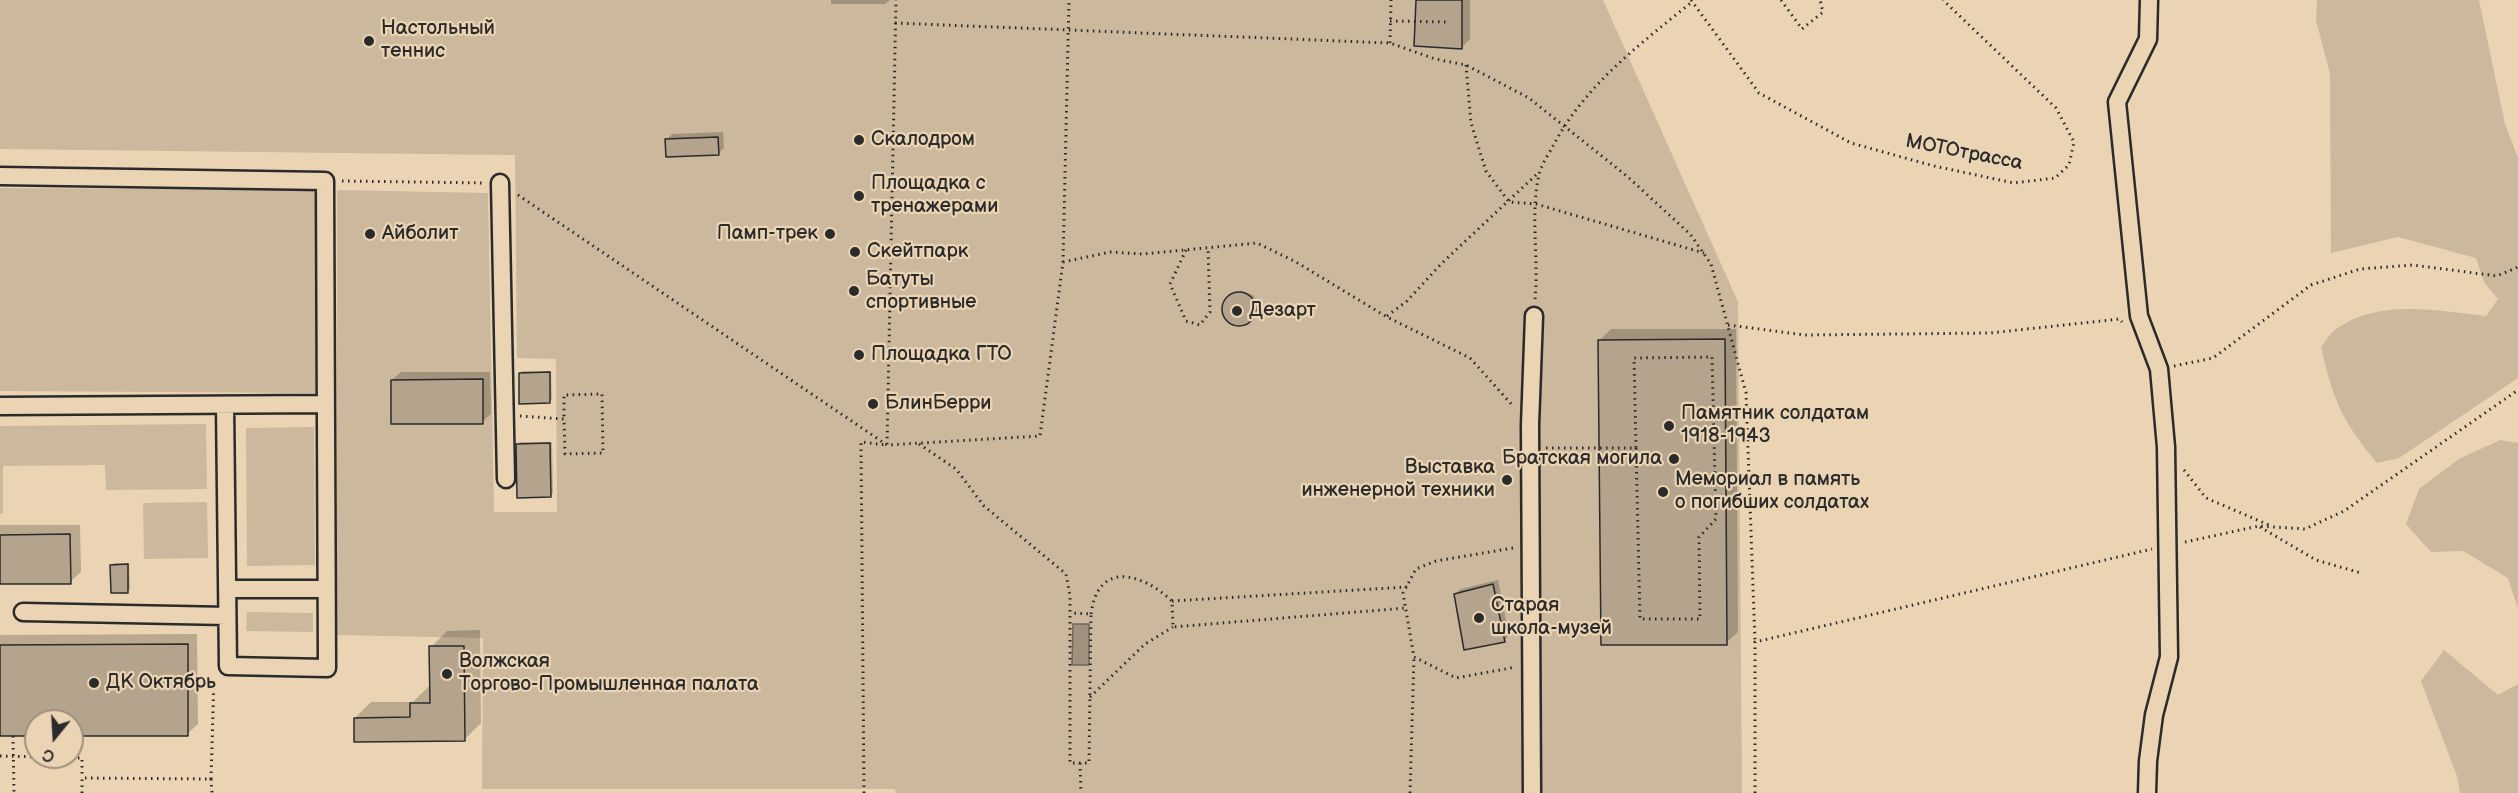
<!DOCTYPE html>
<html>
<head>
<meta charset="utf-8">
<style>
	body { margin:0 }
	#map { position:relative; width:2518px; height:793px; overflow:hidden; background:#ead4b3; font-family:"Balsamiq Sans",sans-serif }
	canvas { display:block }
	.north { position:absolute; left:24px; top:709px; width:60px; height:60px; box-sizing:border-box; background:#ead4b3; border:2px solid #9e907d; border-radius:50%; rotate:198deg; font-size:16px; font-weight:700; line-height:24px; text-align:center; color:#2b2b2b }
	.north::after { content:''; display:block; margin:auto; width:21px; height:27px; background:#2b2b2b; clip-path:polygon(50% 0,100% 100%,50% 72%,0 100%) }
</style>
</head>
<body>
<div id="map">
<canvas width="2518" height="793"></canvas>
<div class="north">С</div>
</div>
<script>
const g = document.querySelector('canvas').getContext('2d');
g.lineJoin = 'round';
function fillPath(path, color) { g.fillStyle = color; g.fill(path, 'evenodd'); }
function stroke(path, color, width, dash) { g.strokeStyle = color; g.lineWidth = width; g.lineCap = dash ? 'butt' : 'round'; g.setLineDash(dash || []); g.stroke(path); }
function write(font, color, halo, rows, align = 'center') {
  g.font = font + ' "Balsamiq Sans",sans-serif'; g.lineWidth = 4.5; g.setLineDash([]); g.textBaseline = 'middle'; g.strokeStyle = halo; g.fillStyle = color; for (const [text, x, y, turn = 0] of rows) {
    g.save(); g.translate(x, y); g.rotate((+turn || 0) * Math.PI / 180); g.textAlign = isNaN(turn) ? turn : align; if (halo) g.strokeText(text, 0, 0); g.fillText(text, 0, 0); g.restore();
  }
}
const green = new Path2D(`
	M0,0H1603L1738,302L1742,793H896L895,789H482L483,638L337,635V190L488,193L494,512H557L556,359L517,358L515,155L0,149Z
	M2317,0H2479L2505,124L2518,158V378L2399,458L2377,463C2342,421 2333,400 2321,347C2326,341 2330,333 2336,329C2380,298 2437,311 2486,316L2498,299L2484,282L2476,258L2398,237L2331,253L2330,74L2316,20Z
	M0,188L316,190V393L0,391Z
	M206,424L207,489L106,490L105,465L3,466V514H0V426Z
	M314,427L315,565L247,566L246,428Z
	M2500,440L2518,443V609L2508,578L2463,551L2431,552L2406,524L2419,489L2459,459Z
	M207,502L208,558L144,559L143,503Z
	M247,612L313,613V632L246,631Z
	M2444,650L2498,695L2518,684V793H2460L2457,776L2421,681Z`);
const water = new Path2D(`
	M1073,624H1089V665H1072Z`);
const shadow = new Path2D(`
	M831,0H890L885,4H831Z
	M1417,0H1470V39L1461,48Z
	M723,132L724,148L718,154L667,139L672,134Z
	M1241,291L1253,295L1258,304L1255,317L1241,325L1231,323L1222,309L1229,297Z
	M1611,329H1736L1738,632L1726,643L1600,340Z
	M522,371H551L552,399L549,401L520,373Z
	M401,372H490L491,414L482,422L392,380Z
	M520,442H552L553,493L551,495L518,444Z
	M0,525H80L81,572L70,582L0,583Z
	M114,563H129L130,589L127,591L112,565Z
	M1498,580L1509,635L1504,641L1455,594L1461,589Z
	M480,630L481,723L465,739L355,718L371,702H413L428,687H431V647L447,631Z
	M197,634L198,724L187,734H72V721H36V735H0V635Z`);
const building = new Path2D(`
	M1416,0H1462V49L1414,46Z
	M718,137L719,155L666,157L665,139Z
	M1222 309a17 17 0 1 1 34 0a17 17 0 1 1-34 0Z
	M1725,339L1727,645H1601L1598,340Z
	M550,372V403L519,404V373Z
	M483,379V424H391V380Z
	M550,443L551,497L517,498L516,444Z
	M70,534L71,584H0V535Z
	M128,564V593H111L110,565Z
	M1493,584L1505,642L1464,650L1454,594Z
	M188,644V736H72V721H36V736H0V645Z
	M429,646H464L465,741L354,742V718L410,717V703H430Z`);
const path = new Path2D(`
	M1691,0L1759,93L1851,143L1934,166L2014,183L2055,178L2069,165L2074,142L2056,108L1943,0
	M1781,0L1802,29L1823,12L1820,0
	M1390,21L1447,22
	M895,23L1390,43L1435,59L1466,65L1529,98L1628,177L1690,234L1711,264L1746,393L1755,642
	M1390,43L1391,0
	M1466,65L1471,123L1486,171L1509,202L1536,204L1704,253
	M342,181L485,183
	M518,195L887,445L1040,436L1063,262L1069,0
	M1186,250L1170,284L1186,321L1200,325L1210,312L1208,248
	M1063,262L1110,252L1143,254L1257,243L1296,262L1387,317L1470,358L1513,406
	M1535,299C1539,259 1530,213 1539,175C1541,165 1548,155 1553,146C1585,85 1640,44 1692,2
	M1387,316L1407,301L1442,263L1537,174
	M1728,325L1805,335L1990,333L2120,319L2122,322
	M2174,366L2213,358L2311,285L2360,269L2413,265L2497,276L2518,267
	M520,416L564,419L565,454L603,453L602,394L564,395V419
	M919,444L956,469L984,506L1066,574L1070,596V763H1089L1091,614L1070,613
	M1546,448H1636L1640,619H1700L1699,537L1716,519L1712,357L1634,358L1636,448
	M2184,470L2206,498L2269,525
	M2260,527L2316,560L2361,573
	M2185,542L2259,526L2305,529L2344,511L2518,390
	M1513,548L1436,561L1416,569L1403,593L1414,657L1456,678L1516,667
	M1172,601L1407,587
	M1091,614C1098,560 1142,573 1172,601L1173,627L1406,608
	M1090,697L1145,644L1173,627
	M13,736L14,793
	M0,756L82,758V778
	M1080,763L1081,793
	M211,779L212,793
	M82,793V778L211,779L214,677
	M864,793L861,442L887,445L896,0
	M1410,793L1414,657
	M1755,793V642L2152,549`);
const minor = new Path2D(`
	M0,176L325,181L327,668L228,666L225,405
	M500,183L506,479
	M0,406L326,404
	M227,589H326
	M23,612L227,616
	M1532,793L1530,425L1534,316
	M2147,793L2148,761L2154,715L2169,657L2166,447L2159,369L2139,316L2117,102L2148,39L2149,0`);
const markers = [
	[369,41,6,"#2b2b2b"],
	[859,140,6,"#2b2b2b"],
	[859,196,6,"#2b2b2b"],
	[370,234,6,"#2b2b2b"],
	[830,234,6,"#2b2b2b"],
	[855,252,6,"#2b2b2b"],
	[854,291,6,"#2b2b2b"],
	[1237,311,6,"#2b2b2b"],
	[859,355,6,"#2b2b2b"],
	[873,404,6,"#2b2b2b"],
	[1669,426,6,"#2b2b2b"],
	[1674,459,6,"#2b2b2b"],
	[1507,480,6,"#2b2b2b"],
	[1663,492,6,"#2b2b2b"],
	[1479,618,6,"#2b2b2b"],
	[447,674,6,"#2b2b2b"],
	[94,683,6,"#2b2b2b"]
];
const poiNames = [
	["Настольный",381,29],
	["теннис",381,52],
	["Скалодром",871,140],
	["Площадка с",871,184],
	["тренажерами",871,207],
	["Айболит",382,234],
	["Памп-трек",818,234,"right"],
	["Скейтпарк",867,252],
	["Батуты",866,280],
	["спортивные",866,303],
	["Дезарт",1249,311],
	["Площадка ГТО",871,355],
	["БлинБерри",885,404],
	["Памятник солдатам",1681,414],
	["1918-1943",1681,437],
	["Братская могила",1662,459,"right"],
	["Выставка",1495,468,"right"],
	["инженерной техники",1495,491,"right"],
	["Мемориал в память",1675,480],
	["о погибших солдатах",1675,503],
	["Старая",1491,606],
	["школа-музей",1491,629],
	["Волжская",459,662],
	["Торгово-Промышленная палата",459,685],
	["ДК Октябрь",106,683]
];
const streetNames = [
	["МОТОтрасса",1964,153,11]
];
fillPath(green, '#cbb89d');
fillPath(water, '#9f917d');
stroke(water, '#71685c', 1.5);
fillPath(shadow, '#0003');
fillPath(building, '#b5a48d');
stroke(building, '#2b2b2b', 1.5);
stroke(minor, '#2b2b2b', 21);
stroke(path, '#2b2b2b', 3, [1.5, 4.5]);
stroke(minor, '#ead4b3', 16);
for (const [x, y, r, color] of markers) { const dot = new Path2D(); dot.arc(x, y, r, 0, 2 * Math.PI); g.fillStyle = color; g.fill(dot); stroke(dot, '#ead4b3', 2); }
write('20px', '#2b2b2b', '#ead4b3', poiNames, 'left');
write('20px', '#2b2b2b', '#ead4b3', streetNames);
</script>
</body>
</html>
